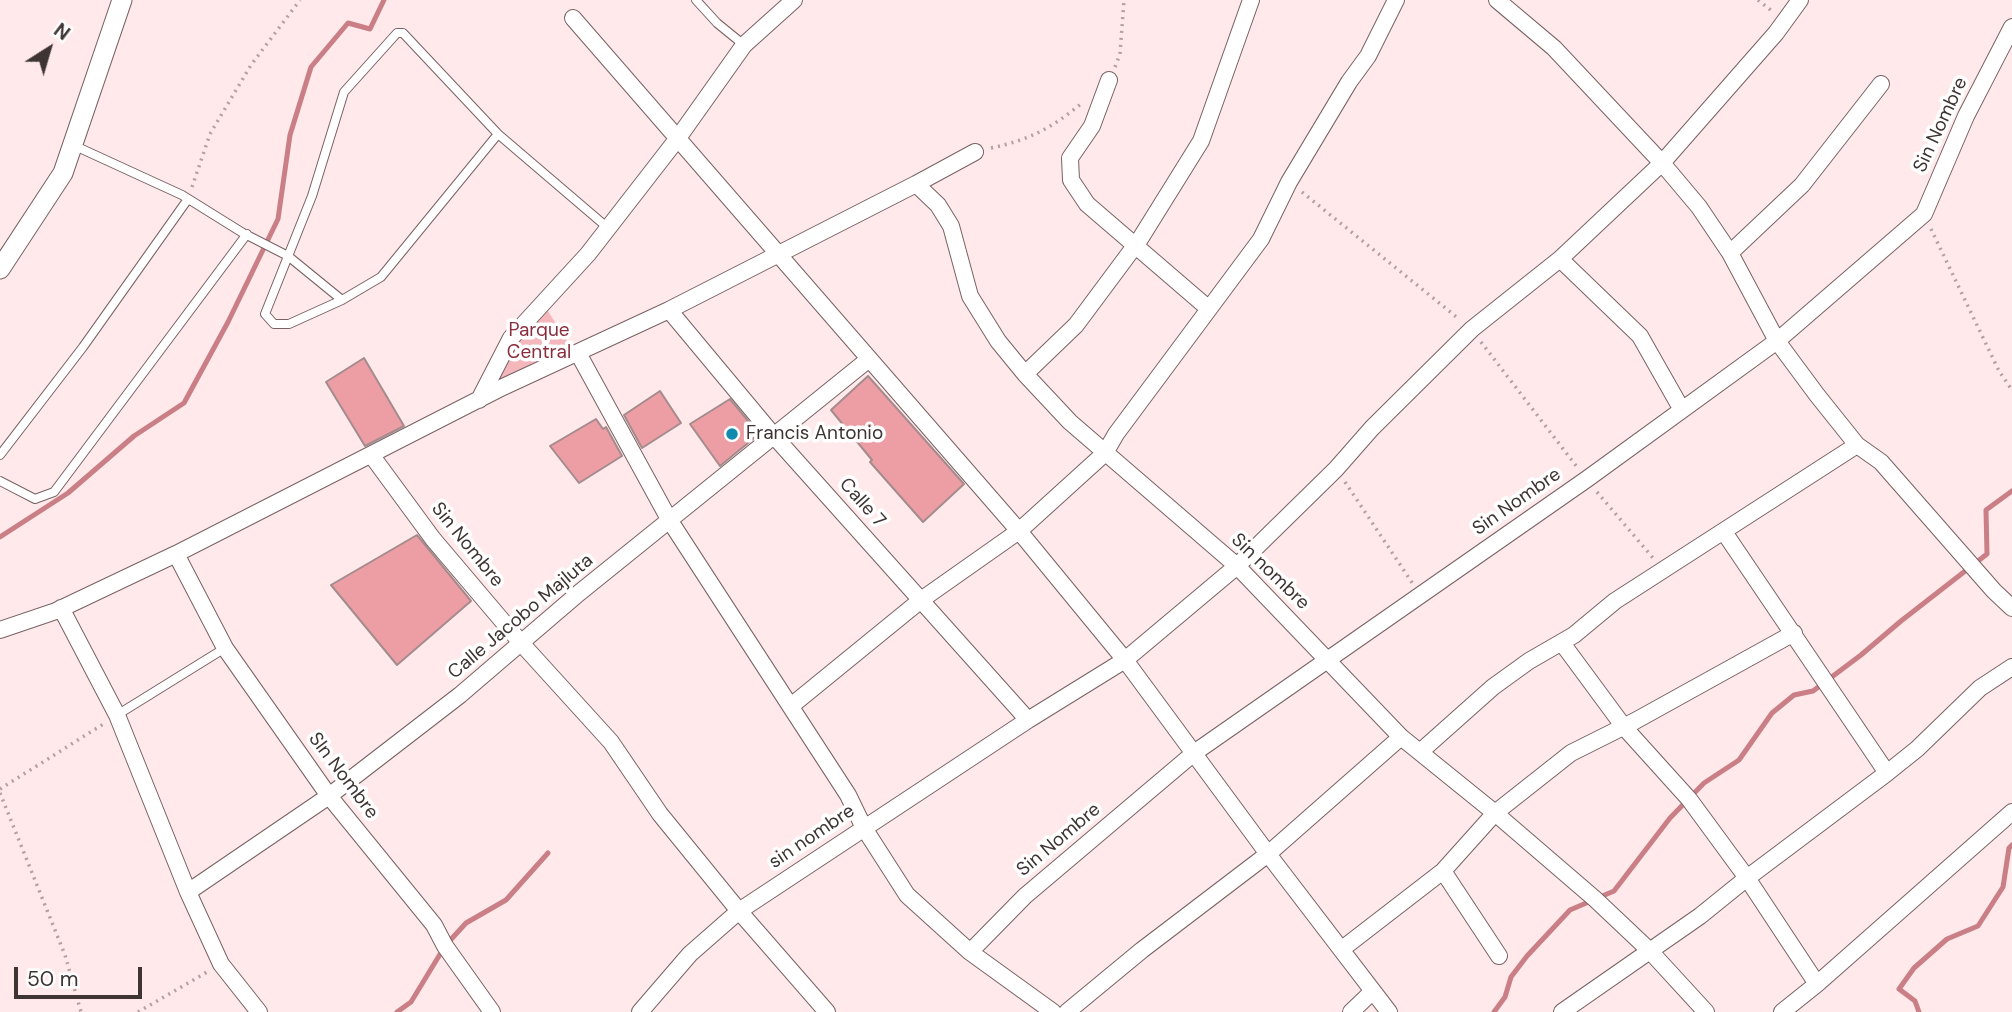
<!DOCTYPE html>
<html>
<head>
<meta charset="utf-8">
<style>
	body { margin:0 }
	#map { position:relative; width:2012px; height:1012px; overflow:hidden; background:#ffe9ea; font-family:"DM Sans",sans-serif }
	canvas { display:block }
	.north { position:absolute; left:14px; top:14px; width:70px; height:70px; -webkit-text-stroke:5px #fff; paint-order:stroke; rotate:37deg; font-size:19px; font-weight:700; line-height:28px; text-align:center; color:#3e3434 }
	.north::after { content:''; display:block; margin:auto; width:24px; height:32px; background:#3e3434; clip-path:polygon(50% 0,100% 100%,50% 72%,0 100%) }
	.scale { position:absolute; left:14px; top:967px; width:128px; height:32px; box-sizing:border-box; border:4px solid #3e3434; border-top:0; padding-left:9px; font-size:21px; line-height:24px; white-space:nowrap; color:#3e3434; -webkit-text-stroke:5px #fff; paint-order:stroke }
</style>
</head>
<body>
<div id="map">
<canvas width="2012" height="1012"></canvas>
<div class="north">N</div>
<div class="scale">50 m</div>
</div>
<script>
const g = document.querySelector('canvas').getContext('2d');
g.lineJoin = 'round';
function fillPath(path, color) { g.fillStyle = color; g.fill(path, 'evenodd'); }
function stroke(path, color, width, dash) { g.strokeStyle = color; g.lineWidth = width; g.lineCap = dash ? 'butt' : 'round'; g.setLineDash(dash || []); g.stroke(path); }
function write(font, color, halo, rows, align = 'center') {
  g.font = font + ' "DM Sans",sans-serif'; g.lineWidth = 7; g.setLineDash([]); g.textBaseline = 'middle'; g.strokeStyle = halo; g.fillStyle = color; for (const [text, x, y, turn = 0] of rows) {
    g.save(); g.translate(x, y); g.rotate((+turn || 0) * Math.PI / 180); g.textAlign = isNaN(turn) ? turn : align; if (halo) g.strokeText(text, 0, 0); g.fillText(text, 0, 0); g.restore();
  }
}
const green = new Path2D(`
	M544,305L573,350L484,394L512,338Z`);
const stream = new Path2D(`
	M0,537L68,493L134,436L184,403L228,322L278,219L290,135L311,67L348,23L370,29L384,0
	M397,1012L411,1002L445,946L466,923L506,900L548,853
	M1494,1012L1505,997L1511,977L1527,956L1570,910L1614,891L1670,818L1704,783L1739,760L1772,713L1794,695L1813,691L1861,655L1901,621L1987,554L1986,510L2012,491
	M1919,1012L1915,1001L1899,989L1914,968L1947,939L1978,926L2003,887L2009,848L2012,845`);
const building = new Path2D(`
	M364,358L404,426L365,446L326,382Z
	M868,376L964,484L923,522L870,462L872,460L831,410Z
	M660,391L681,423L642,448L624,415Z
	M730,399L759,434L720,466L690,424Z
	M596,419L603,429L606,427L622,456L579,483L550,446Z
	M417,535L471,601L397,665L331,585Z`);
const path = new Path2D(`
	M1758,0L1772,11
	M1115,67L1120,54L1124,0
	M991,148C1029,140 1052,128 1082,103
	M192,187L210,134L251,65L300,0
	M1302,192L1459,319
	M1931,229L1999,371L2012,390
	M1481,342L1577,467
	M1345,482L1413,584
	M1597,492L1653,558
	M0,789L105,723
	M0,793L65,955L81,1012
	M138,1012L207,972`);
const service = new Path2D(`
	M696,0L717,23L744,45
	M498,134L381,277L342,300L289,324H274L265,314L312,196L344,92L397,33H403L498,134L608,228
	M73,145L182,195L243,233L288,256L342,300
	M0,455L83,347L188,199
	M0,481L35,499L54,492L247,234
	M117,715L225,648`);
const minor = new Path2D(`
	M1497,0L1554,48L1662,163L1699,207L1730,253L1777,341L1817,395L1857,445L1881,462L1994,591L2012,608
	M573,18L1019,531L1125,660L1268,854L1389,1012
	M1109,80L1092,126L1070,158L1071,180L1087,204L1209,309
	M916,184L938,205L951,226L970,296L998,341L1025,374L1070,422L1237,566L1401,737L1495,813L1595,899L1650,951L1706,1012
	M1730,253L1802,185L1881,84
	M1560,259L1640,336L1682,410
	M669,310L774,436L1028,720
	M578,353L670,521L848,795L864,828L907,895L970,952L1053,1012
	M1025,374L1076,325L1140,239L1201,141L1251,0
	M479,400L511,338L588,254L678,138L744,45L794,0
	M372,456L433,539L522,644L611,742L660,814L739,911L827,1012
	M1724,532L1887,773
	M176,554L225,648L329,796L434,925L445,946L492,1012
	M61,608L117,715L188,892L221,964L259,1012
	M0,630L56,611L176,554L503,387L669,310L916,184L975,152
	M1562,643L1624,727L1689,799L1747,878L1817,984
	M791,706L921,600L1019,531L1105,453L1116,434L1261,239L1289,182L1349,82L1368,56L1396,0
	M1420,752L1493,687L1529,661L1574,635L1615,601L1857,445
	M1443,871L1499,956
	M188,892L329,796L460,695L579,593L869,359
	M1342,949L1443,871L1495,813L1571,753L1635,721L1794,633
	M970,952L1025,896L1194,753L1587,479L1777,341L1924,214L1966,116L2012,27
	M640,1012L690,954L739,911L1028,720L1125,660L1237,566L1336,469L1372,428L1472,329L1560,259L1662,163L1776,33L1800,0
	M1067,1012L1142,950L1268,854L1401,737
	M1351,1012L1373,991
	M1562,1012L1700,916L1747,878L1887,773L1917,749L1980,688L2012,667
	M1782,1012L1817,984L2012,812`);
const tertiary = new Path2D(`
	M0,269L63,173L122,0`);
const markers = [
	[732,434,7,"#118aad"]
];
const streetNames = [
	["Sin Nombre",1941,125,-65],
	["Sin Nombre",1517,502,-35],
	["Calle 7",862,503,48],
	["Sin Nombre",467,545,51],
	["Sin nombre",1270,572,44],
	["Calle Jacobo Majluta",521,617,-40],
	["SIn Nombre",343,776,53],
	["sin nombre",812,837,-34],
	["Sin Nombre",1059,840,-40]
];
const parkNames = [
	["Parque",539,331],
	["Central",539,353]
];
const poiNames = [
	["Francis Antonio",746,434]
];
fillPath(green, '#f4b8bc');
stroke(stream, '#ca7e85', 5);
fillPath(building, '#ed9ea4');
stroke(building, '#a48b8d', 2);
stroke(service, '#796263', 10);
stroke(minor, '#796263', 18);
stroke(tertiary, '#796263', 21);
stroke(path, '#b2a1a2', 3.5, [2, 5]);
stroke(service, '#fff', 8);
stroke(minor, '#fff', 16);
stroke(tertiary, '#fff', 19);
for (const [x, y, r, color] of markers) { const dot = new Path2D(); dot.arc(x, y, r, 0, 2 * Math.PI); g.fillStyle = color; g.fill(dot); stroke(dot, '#fff', 2.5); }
write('19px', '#3e3434', '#fff', streetNames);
write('19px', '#892d3c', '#fff', parkNames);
write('19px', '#3e3434', '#fff', poiNames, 'left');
</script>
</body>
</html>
